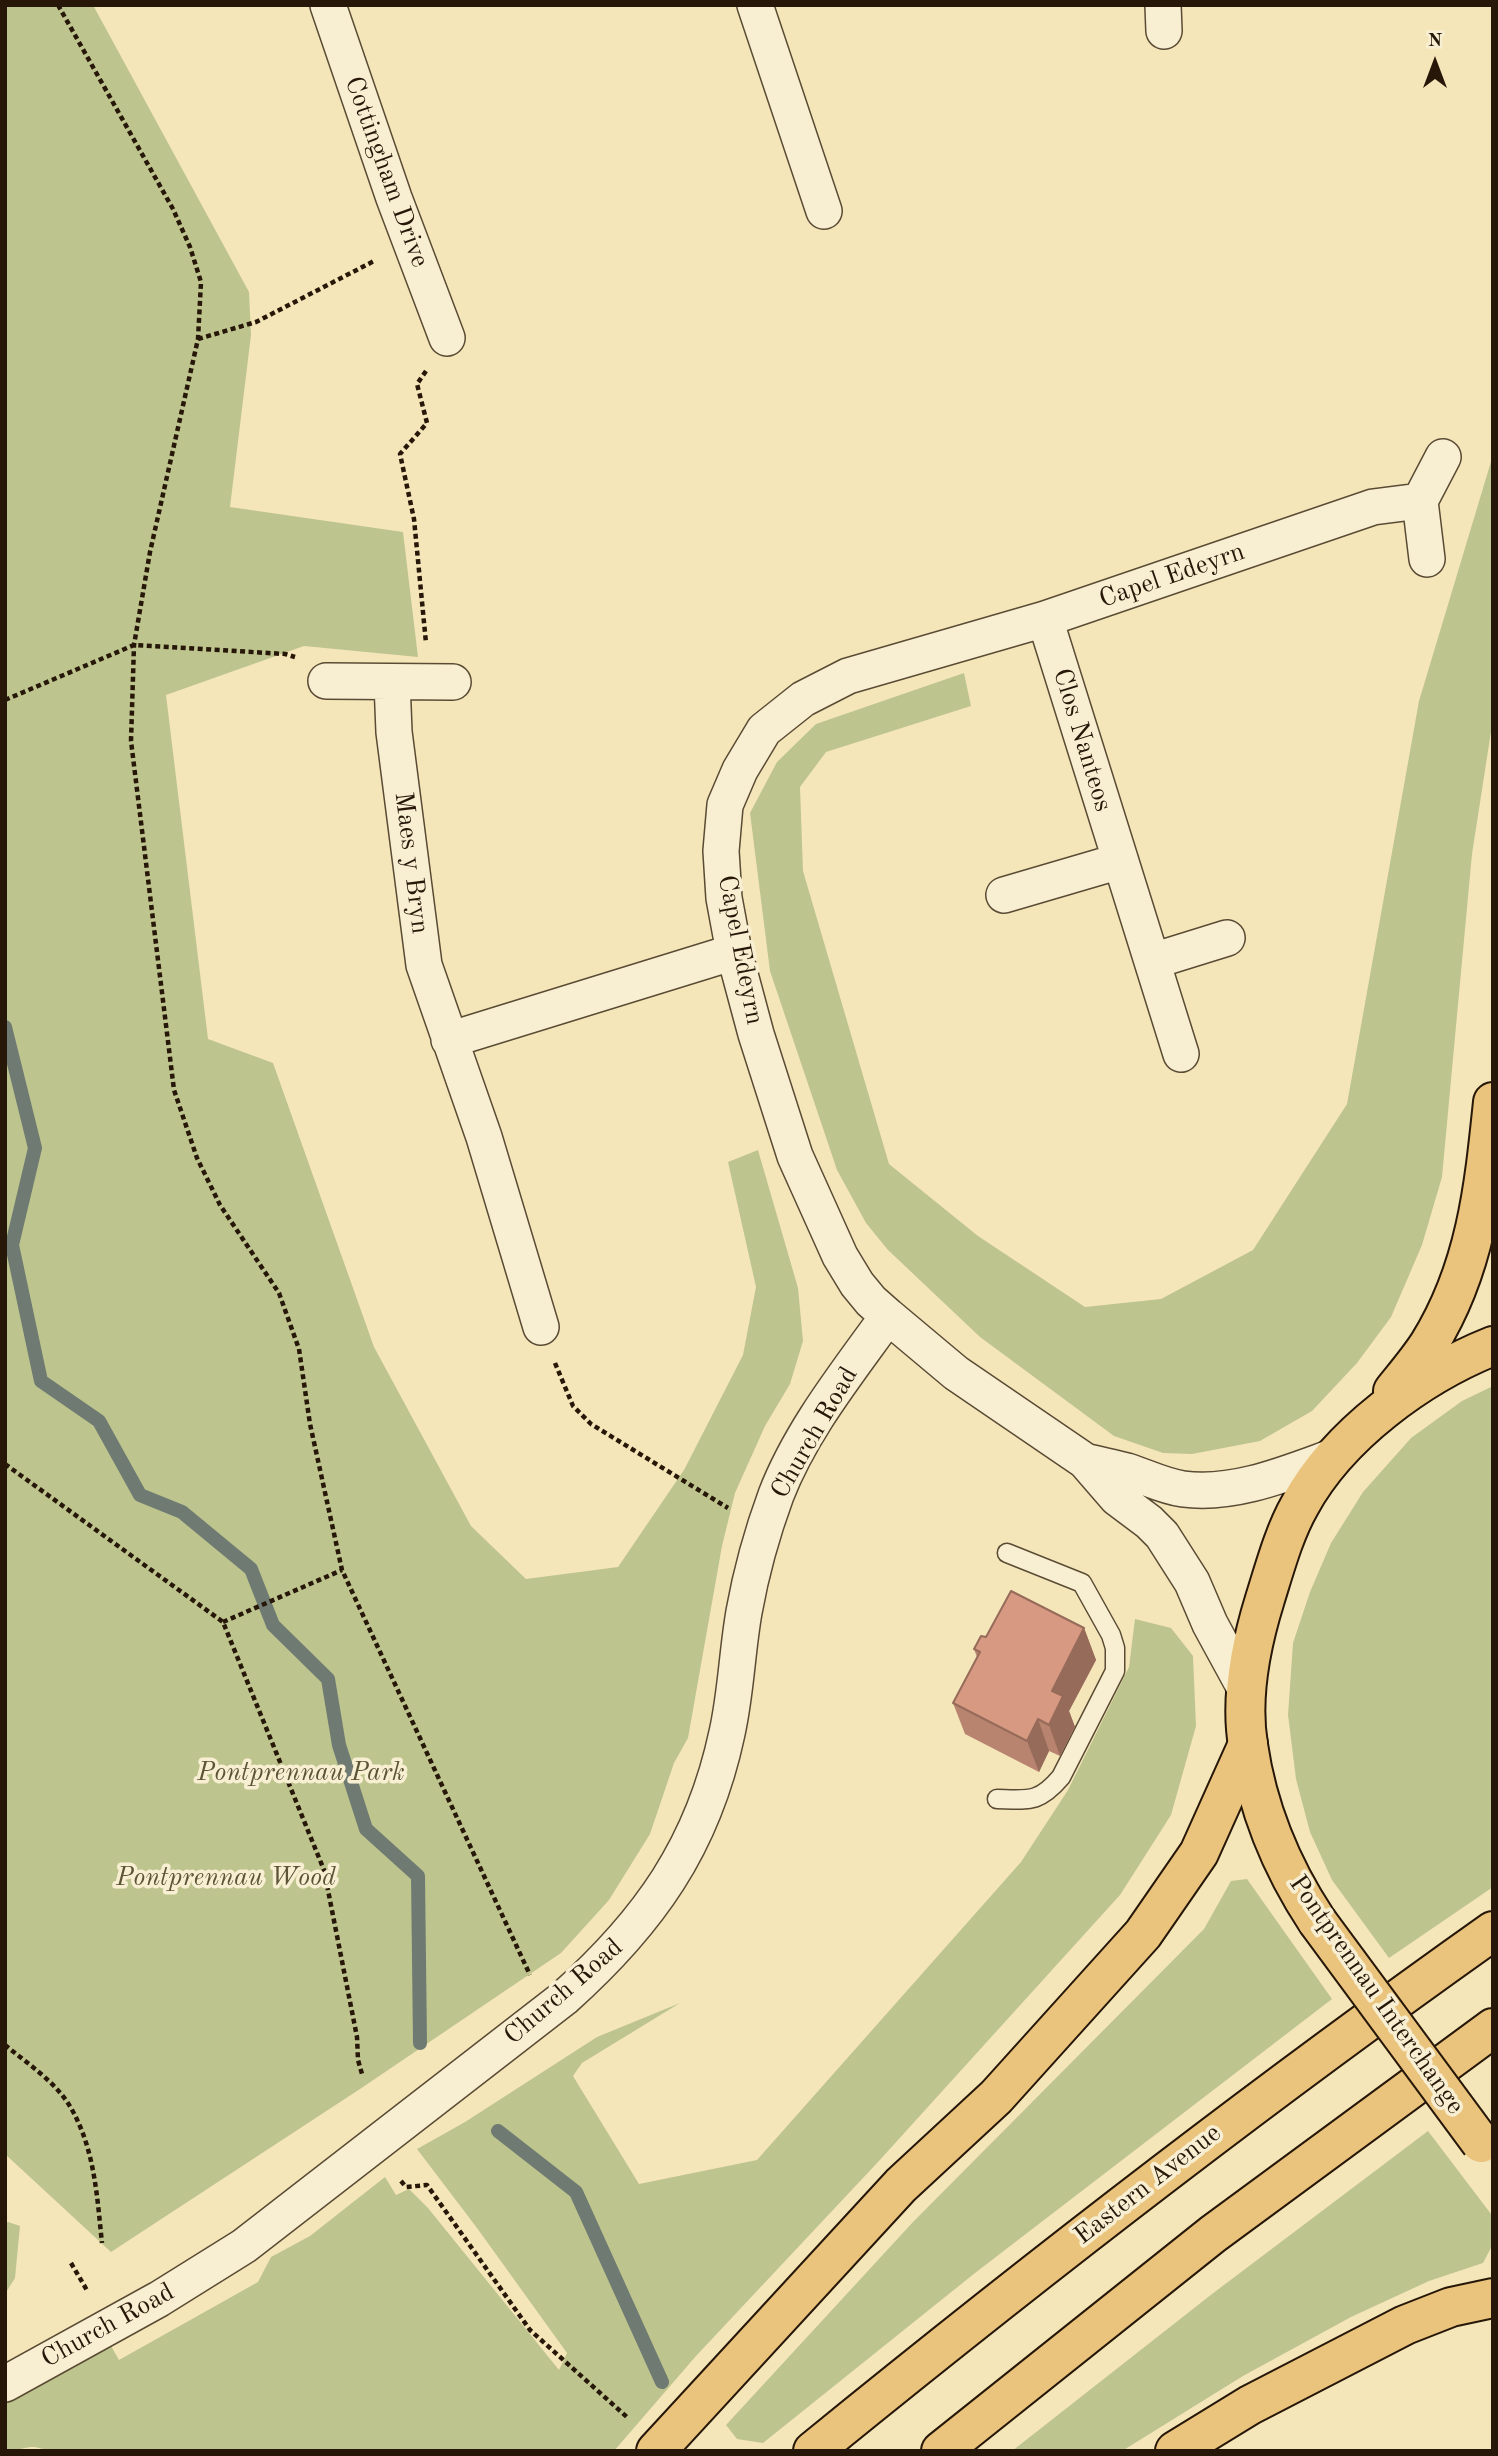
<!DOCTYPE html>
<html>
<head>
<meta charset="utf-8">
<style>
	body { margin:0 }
	#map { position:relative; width:1498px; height:2456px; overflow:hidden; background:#f5e6ba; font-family:"Old Standard TT",serif }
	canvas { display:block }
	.frame { position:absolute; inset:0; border:7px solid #261708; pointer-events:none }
	.north { position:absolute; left:1400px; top:28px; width:70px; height:70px; -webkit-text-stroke:5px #f8efd2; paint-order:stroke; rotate:0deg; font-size:19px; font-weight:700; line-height:28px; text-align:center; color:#261708 }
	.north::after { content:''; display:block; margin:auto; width:24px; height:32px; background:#261708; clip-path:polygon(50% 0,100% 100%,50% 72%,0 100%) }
</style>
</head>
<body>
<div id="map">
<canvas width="1498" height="2456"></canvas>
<div class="frame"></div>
<div class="north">N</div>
</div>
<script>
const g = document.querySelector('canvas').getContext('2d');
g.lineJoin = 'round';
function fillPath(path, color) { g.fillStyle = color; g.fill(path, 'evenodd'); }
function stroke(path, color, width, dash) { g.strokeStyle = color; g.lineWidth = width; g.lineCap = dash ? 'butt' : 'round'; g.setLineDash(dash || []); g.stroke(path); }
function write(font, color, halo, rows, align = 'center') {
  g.font = font + ' "Old Standard TT",serif'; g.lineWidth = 7; g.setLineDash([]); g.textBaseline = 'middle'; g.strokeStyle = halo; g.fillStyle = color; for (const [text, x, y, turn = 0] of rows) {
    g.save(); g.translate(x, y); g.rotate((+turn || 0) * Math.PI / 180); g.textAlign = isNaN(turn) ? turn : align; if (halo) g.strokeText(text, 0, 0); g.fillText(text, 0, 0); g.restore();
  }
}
const green = new Path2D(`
	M5,5H93L249,292L251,335L230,507L403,532L418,657L304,646L166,695L208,1039L273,1063L374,1347L471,1526L526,1579L618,1567L684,1470L743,1355L756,1287L728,1162L758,1150L798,1288L803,1341L790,1384L765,1426L735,1493L722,1546L688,1738L674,1763L650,1834L609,1900L561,1953L360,2089L111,2252L5,2154Z
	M1493,455V719L1472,854L1442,1177L1422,1245L1391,1317L1357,1363L1312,1411L1260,1441L1192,1454L1163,1453L1114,1436L980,1337L888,1250L866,1223L837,1170L770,971L750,813L777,762L816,724L964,673L971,706L826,752L800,787L803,871L889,1164L978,1236L1085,1307L1161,1299L1253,1250L1347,1104L1419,701Z
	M1493,1386V1887L1389,1958L1332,1880L1310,1832L1296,1779L1288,1715L1293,1643L1310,1592L1331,1543L1363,1492L1411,1438L1462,1401Z
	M1135,1619L1171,1628L1193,1656L1196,1726L1171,1815L1120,1895L878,2162L696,2356L614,2451H49C26,2442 26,2451 5,2451V2390L102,2341L111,2346L119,2360L258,2282L271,2257L310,2236L385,2177L396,2195L409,2189L428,2208L559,2370L567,2353L477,2228L417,2149L465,2122L597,2037L680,2003L582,2063L573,2076L639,2184L757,2160L1021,1862L1068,1790L1129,1667Z
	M1247,1879L1332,1999L975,2273L763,2443L737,2439L726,2425L913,2222L1204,1929L1231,1881Z
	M1428,2131L1491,2214L1493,2244L1483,2263L1429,2281L1351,2317L1243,2376L1122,2451H1012L1212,2294Z
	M8,2222L20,2226L15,2278L5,2294V2223Z`);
const stream = new Path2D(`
	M5,1027L35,1148L12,1245L41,1381L99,1421L140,1495L182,1512L251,1569L273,1625L328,1679L339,1745L366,1829L418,1876L420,2043
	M498,2131L576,2192L662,2382`);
const path = new Path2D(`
	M58,5L173,209L190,247L201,282L198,339L150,552L134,645L131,741L174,1090L197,1158L220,1205L279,1293L299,1349L310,1424L342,1570L530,1975
	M198,339L256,322L376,260
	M426,371L417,384L427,423L400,454L414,519L426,643
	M5,700L134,645L285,654L295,657
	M555,1363L573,1406L591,1424L728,1508
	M5,1464L223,1622L324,1870L357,2037L358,2060L362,2074
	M223,1622L342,1570
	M5,2045C28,2064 56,2082 71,2108C95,2150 97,2197 102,2243
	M401,2181L406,2187L427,2185L530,2330L628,2418
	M71,2263L88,2292`);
const service = new Path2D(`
	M997,1799C1029,1800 1039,1803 1061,1777L1115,1671V1648L1111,1635L1082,1583L1007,1553`);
const minor = new Path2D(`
	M328,5L394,198L447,338
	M755,5L824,211
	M1163,5L1164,31
	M1420,501L1427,559
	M1045,619L1181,1054
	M326,681L453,682
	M392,682L394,732L424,965L484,1137L541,1327
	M1004,895L1120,861
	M1153,961L1227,938
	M449,1040L734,952
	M1085,1461C1099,1465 1113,1467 1127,1471C1146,1477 1163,1486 1183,1489C1234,1496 1288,1473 1335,1456
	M1246,1690L1210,1624L1192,1582L1162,1535L1149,1522L1117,1498L1085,1461L956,1373L888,1316L871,1301L857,1284L840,1256L795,1156L756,1034L734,952L724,898L721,851L725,805L740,770L764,730L803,699L848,676L1045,619L1373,507L1420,501L1443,457
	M5,2384L159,2299L244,2246L564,1998C649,1922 703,1846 727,1733C736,1693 737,1652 744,1612C751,1573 762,1533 776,1495C801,1430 848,1372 888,1316`);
const primary = new Path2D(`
	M1393,1391C1405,1376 1418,1361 1429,1344C1476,1268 1484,1189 1493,1102
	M1317,1921C1282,1868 1257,1807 1248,1745C1240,1697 1251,1644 1265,1599C1275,1567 1284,1533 1300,1505C1338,1435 1420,1375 1493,1346`);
const trunk = new Path2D(`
	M656,2451L901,2185L996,2097L1143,1934L1199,1853L1248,1744
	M813,2451C1034,2271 1260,2096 1493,1931
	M941,2451L1213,2234L1493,2028
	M1175,2451L1250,2405L1405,2325L1451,2307L1493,2298`);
const primaryBridge = new Path2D(`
	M1317,1921L1481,2143`);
const wall = new Path2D(`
	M1084,1628L1096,1660L1069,1711L1075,1727L1060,1756L1049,1751L1039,1772L965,1734L953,1703L977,1657L974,1649L986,1637Z`);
const shadedWall = new Path2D(`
	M1084,1628L1096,1660L1069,1711L1075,1727L1060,1756L1049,1725L1052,1691Z
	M1038,1719L1049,1751L1039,1772L1027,1741Z`);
const building = new Path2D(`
	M1011,1591L1084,1628L1052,1691L1063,1696L1049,1725L1038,1719L1027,1741L953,1703L980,1652L974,1649L981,1636L986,1637Z`);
const streetNames = [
	["Cottingham Drive",386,172,70],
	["Capel Edeyrn",1172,576,-19],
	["Clos Nanteos",1082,740,73],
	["Maes y Bryn",411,863,83],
	["Capel Edeyrn",740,950,79],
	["Church Road",815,1433,-60],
	["Church Road",564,1992,-41],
	["Pontprennau Interchange",1376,1995,55],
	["Eastern Avenue",1148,2185,-38],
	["Church Road",108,2326,-29]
];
const parkNames = [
	["Pontprennau Park",301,1773],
	["Pontprennau Wood",226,1878]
];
fillPath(green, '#bec48e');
stroke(stream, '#6f7b72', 14);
stroke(service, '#5a4b34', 21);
stroke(minor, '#5a4b34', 38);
stroke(primary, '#261708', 42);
stroke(trunk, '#261708', 42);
stroke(path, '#261708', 4.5, [5, 3.5]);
stroke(service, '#f8efd2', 18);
stroke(minor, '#f8efd2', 35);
stroke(primary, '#eac37d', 38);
stroke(trunk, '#eac37d', 38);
stroke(primaryBridge, '#261708', 42, []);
stroke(primaryBridge, '#eac37d', 38);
fillPath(wall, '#b9846f');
fillPath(shadedWall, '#966b5a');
fillPath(building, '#d79981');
stroke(building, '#966b5a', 2);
write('26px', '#261708', '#f8efd2', streetNames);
write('italic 26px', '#5b5437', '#f8efd2', parkNames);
</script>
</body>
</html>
